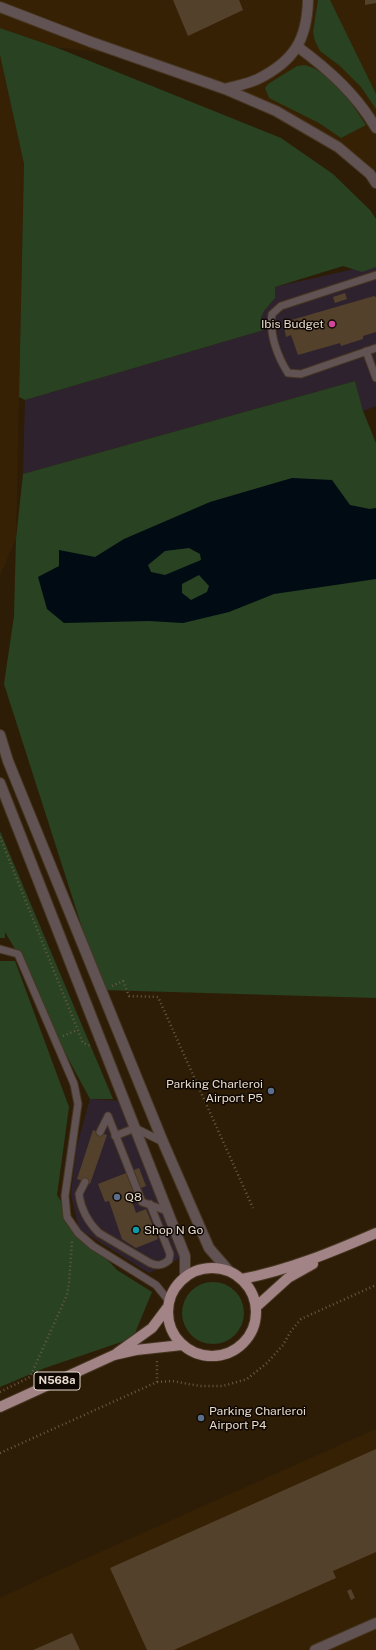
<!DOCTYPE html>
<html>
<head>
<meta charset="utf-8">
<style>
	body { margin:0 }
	canvas { display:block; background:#2d1c06 }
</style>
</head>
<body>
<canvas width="376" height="1650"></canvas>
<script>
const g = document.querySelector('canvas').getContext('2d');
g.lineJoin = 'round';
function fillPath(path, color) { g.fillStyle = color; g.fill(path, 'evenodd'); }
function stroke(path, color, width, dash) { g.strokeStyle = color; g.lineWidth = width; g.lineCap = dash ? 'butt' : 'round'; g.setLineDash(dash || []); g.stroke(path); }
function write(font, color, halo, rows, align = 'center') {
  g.font = font + ' "Public Sans",sans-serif'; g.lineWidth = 3; g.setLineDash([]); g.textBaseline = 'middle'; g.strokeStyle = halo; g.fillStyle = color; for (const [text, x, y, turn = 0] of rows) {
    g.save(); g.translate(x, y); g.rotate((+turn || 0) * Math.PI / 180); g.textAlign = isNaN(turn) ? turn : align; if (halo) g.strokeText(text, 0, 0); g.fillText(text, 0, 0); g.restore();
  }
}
const commercial = new Path2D(`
	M376,264V406L363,411L355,381L23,474L25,400L264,330L261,317L264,311L275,298V287Z
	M90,1099L124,1101L185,1256L149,1273L79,1229L71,1195L76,1149Z`);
const built = new Path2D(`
	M0,0H376V183L370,174L277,111L133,56L55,47L0,28Z
	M0,55L24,164L16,539L0,575Z
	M376,1429V1650H0V1598L62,1569Z`);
const green = new Path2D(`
	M318,0H330L376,94V109L361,87L340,66L320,51L315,41L313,32Z
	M0,28L55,47L281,138L333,174L370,210L376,219V267L362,272L343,266L275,287V298L264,311L261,317L264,330L25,400L19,397L24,164L0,55Z
	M305,65C330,71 353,104 366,125L341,138L319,123L269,98L265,88L268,84L297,66Z
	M355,381L363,411L376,443V998L102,990L4,684L14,616L16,539L23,474Z
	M0,831L113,1099H90L44,1014L18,954L5,932V938H0Z
	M0,961H15L69,1107L57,1195L79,1229L117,1270L152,1292L133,1338L45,1368L0,1387Z
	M182 1313a31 31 0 1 1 62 0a31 31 0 1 1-62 0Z`);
const water = new Path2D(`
	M292,478L332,480L350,505L370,509L376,508V579L274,594L229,612L183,623L149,621L64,623L47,609L38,577L59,566V550L95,557L124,539L210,502ZM189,548L200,554L201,560L165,575L151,572L148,565L165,551ZM199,575L209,586L207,592L191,600L182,593V584Z`);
const building = new Path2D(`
	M173,0H239L243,10L188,36Z
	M365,0H376V3L365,5Z
	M345,293L347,299L335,303L333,297Z
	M374,296L376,297V332L363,336V339L341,346L340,343L298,355L291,335L286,337L284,327L288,326V321Z
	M93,1130L107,1135L90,1184L77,1179Z
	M139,1168L146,1186L129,1193L136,1213L146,1209L158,1239L136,1248L122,1239L109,1201L105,1202L98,1184Z
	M376,1449V1552L333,1571L336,1578L174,1650H147L110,1568Z
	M351,1589L355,1598L351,1600L347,1591Z
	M72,1633L80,1650H33Z`);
const path = new Path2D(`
	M0,837L83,1043L91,1046
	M112,986L123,981L129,996L158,997L253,1208
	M63,1036L77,1030
	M157,1382L172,1381L200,1386H223L247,1379L267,1363L283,1345L291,1331L301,1319L376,1285
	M0,1392L30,1377L67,1295L69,1284L72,1241
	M0,1453L157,1382V1359`);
const service = new Path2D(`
	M376,275L281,306L272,314C269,333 277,356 288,373L301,374L376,348
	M366,351L376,378
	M0,949L18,954L74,1084L78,1104L65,1196L67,1217L78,1233L93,1246L156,1285L169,1301
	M100,1132L108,1116L142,1202L167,1211
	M115,1136L135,1128L163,1142
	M85,1182L79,1194C81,1210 88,1222 99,1233L150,1263C157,1266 162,1266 169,1260L170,1254L150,1204`);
const minor = new Path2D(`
	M315,1650L376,1623`);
const tertiary = new Path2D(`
	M0,7L91,42L225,89L276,111L338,147L370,174L376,183
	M298,47C329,70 356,94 376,128
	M225,89C235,86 248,84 258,79C294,61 307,40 308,0
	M0,735L8,761L163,1142L209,1248L229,1271
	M0,783L185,1256V1276`);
const primary = new Path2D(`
	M168 1312a44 44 0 1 1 88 0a44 44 0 1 1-88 0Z
	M242,1279C289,1270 332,1252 376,1233
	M256,1307L288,1278L313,1264
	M117,1353L152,1328L167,1308
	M0,1407L114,1355L136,1350L182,1345`);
const markers = [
	[332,324,4,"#d1479c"],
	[271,1091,4,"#5c6f8a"],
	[117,1197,4,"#5c6f8a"],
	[136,1230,4,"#0f9aa8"],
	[201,1418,4,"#5c6f8a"]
];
const shields = [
	[57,1381,46]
];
const shieldNames = [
	["N568a",57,1381]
];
const poiNames = [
	["Ibis Budget",324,324,"right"],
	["Parking Charleroi",263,1084,"right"],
	["Airport P5",263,1098,"right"],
	["Q8",125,1197],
	["Shop N Go",144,1230],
	["Parking Charleroi",209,1411],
	["Airport P4",209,1425]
];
fillPath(commercial, '#2f222f');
fillPath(built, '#362104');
fillPath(green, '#284222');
fillPath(water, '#000b13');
fillPath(building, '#54412b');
stroke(service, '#473722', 9);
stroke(minor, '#473722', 12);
stroke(tertiary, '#473722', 12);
stroke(primary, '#473722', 12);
stroke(path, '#685945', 2.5, [1, 3]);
stroke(service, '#615254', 7);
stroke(minor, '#615254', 10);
stroke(tertiary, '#615254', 10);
stroke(primary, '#a28487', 10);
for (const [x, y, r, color] of markers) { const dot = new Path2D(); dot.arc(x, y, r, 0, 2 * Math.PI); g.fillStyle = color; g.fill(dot); stroke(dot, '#0f0802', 1.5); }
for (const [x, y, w] of shields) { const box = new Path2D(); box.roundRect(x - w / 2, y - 9, w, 18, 3); g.fillStyle = '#0f0802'; g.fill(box); stroke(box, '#e7dbce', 1); }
write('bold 11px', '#e7dbce', null, shieldNames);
write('12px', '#e7dbce', '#0f0802', poiNames, 'left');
</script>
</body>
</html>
